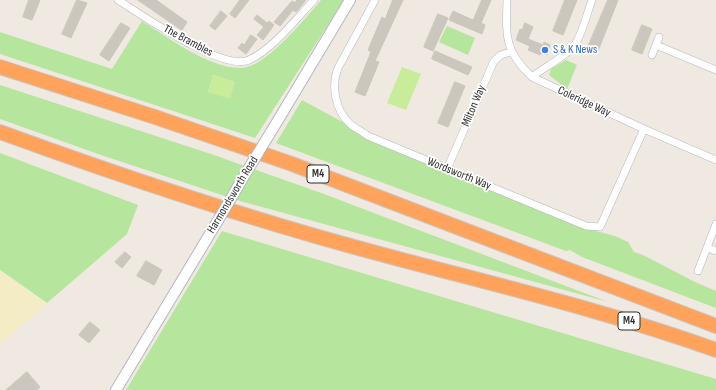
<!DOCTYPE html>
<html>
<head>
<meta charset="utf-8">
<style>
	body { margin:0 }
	canvas { display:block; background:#efe9e1 }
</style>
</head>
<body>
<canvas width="716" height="390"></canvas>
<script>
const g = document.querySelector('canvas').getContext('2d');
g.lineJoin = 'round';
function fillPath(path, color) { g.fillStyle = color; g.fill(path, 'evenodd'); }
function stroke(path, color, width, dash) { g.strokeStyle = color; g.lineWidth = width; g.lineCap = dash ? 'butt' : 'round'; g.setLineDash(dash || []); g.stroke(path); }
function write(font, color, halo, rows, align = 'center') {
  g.font = font + ' "Sofia Sans Condensed",sans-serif'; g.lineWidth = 3.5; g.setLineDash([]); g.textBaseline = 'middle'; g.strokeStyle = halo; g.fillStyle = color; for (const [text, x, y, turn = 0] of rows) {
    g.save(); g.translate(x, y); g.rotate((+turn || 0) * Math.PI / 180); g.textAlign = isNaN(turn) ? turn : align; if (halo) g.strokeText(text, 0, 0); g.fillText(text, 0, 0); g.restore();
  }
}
const green = new Path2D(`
	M321,0H344L255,138L0,54V32L112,69L142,21C167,37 217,74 247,67C270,61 306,18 321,0ZM213,75L235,82L208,92Z
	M447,26L475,38L468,55L439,42Z
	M566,60L577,65L567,89L549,75L551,69Z
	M0,85L211,154L324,194L608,302L240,201L101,155L0,119Z
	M302,100L350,126L581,227L615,236L628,242L634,252L643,255L695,282L716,291V308L582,257L570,250L566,251L276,143Z
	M0,153L138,205L127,234L47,303L0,270Z
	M222,231L716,379V390H126Z`);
const sand = new Path2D(`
	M0,270L47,303L0,344Z`);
const pitch = new Path2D(`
	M402,67L421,74L406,110L387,103Z
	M213,75L235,82L230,99L208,92Z`);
const building = new Path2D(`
	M29,0H40L32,20L23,17Z
	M77,0L87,3L71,38L62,34Z
	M138,0H156L187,22L182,30Z
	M240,0H249L235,18L230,14Z
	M297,0H306L296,12L293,10L280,26L274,22L292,1L295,3Z
	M393,0H403L375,61L379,62L365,96L355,92L371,52L368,50L382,17L385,19Z
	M482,0H491L481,23L485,25L482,34L449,20L453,11L473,20Z
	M565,0H577L563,35L553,31Z
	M608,0H618L598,51L588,47Z
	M221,11L227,16L215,30L210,26Z
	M438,14L448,18L433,51L424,47Z
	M257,15L267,23L269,21L274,25L263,40L257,35L264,27L254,19Z
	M121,23L130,28L109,61L100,55Z
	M525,23L533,27L528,39L543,45L544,42L550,45L547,55L541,53L540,55L528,50L530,46L516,40L520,29L522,30Z
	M642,25L652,29L642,54L632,50Z
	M251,35L257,39L246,54L238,48L242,43L244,45Z
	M435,51L472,67L468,75L432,59Z
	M455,82L465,86L448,127L438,123Z
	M125,252L131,257L122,268L115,262Z
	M146,261L162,270L154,285L137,276Z
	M90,322L100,330L89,343L79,335Z
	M27,372L40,387L37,390H6Z`);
const street = new Path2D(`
	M118,0C142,15 223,72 249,60C273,49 296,19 314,0
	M375,0L338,68C331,86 335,110 350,124C355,128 363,132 368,136L586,226L600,227L644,129
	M507,0C506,36 504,51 532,77L644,129L716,160
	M656,45L716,70
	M652,55L659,37
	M532,77C543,68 566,56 574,46C582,35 587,13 592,0
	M447,169L494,61L501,55L510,52
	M708,248L716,251
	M698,271L716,224`);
const secondary = new Path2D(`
	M283,112L350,0
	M233,195L241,181
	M116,390L217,222`);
const highway = new Path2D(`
	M0,67L155,117L292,164L716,326
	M0,132C118,175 237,215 358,248C478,281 599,308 716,350`);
const secondaryBridge = new Path2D(`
	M241,181L283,112
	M217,222L233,195`);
const markers = [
	[545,50,4,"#3f7fe0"]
];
const shields = [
	[318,174,22],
	[629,321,22]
];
const shieldNames = [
	["M4",318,174],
	["M4",629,321]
];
const streetNames = [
	["The Brambles",188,41,28],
	["Coleridge Way",584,102,25],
	["Milton Way",474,106,-67],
	["Wordsworth Way",459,174,22],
	["Harmondsworth Road",233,195,-59]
];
const shopNames = [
	["S & K News",553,50]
];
fillPath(green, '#b6e59e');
fillPath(sand, '#f3ecc5');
fillPath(pitch, '#c9ec9a');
fillPath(building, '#cbc7bf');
stroke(building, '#cbc5ba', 1);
stroke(street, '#b4b7c1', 8);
stroke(secondary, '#b4b7c1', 12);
stroke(highway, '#c9c9c9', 16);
stroke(street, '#fff', 7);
stroke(secondary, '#fff', 10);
stroke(highway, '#ffa35c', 14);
stroke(secondaryBridge, '#b4b7c1', 12, []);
stroke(secondaryBridge, '#fff', 10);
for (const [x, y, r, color] of markers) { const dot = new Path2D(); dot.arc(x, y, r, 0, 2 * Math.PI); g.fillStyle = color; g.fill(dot); stroke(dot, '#fff', 1.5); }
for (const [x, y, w] of shields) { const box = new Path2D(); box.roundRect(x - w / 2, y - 9, w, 18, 3); g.fillStyle = '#fff'; g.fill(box); stroke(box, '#2e2e2e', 1); }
write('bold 11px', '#2e2e2e', null, shieldNames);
write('12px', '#2e2e2e', '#fff', streetNames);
write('12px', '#366cbe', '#fff', shopNames, 'left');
</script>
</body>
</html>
